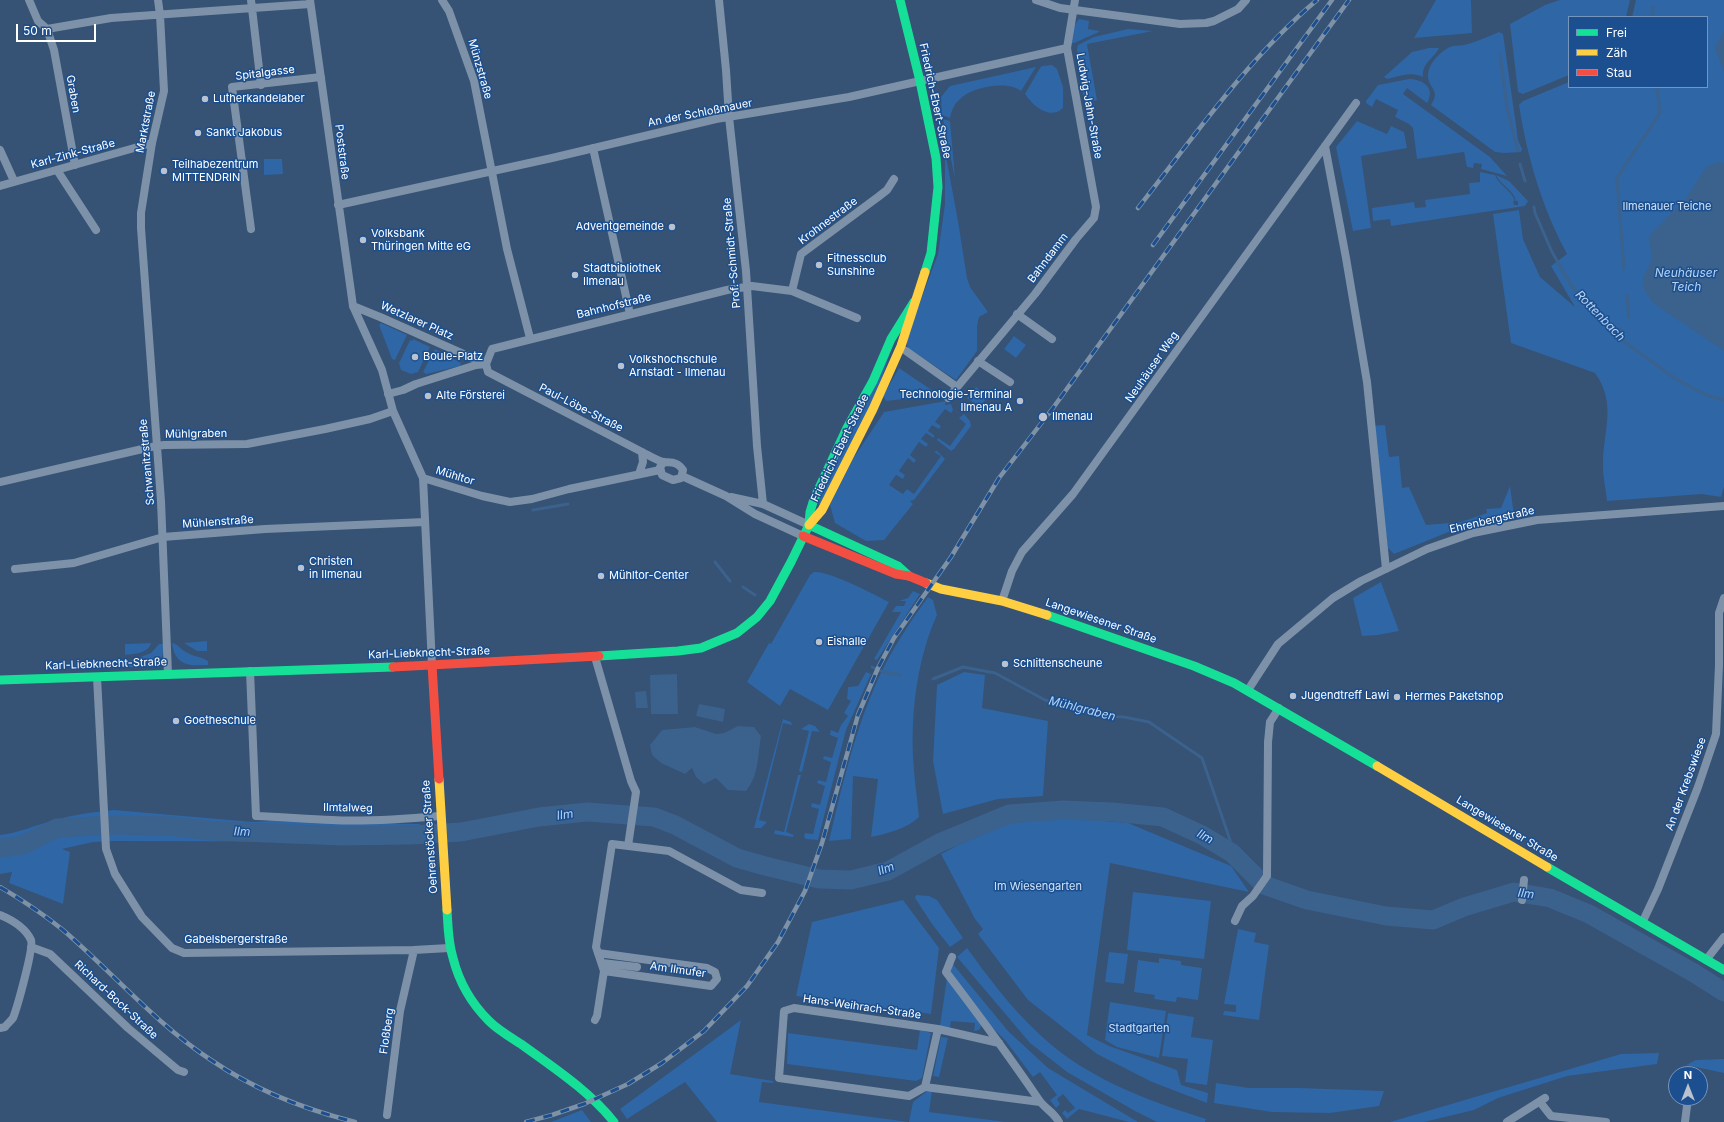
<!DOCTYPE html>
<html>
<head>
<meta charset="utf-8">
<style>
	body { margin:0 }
	#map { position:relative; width:1724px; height:1122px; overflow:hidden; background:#365274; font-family:Inter,sans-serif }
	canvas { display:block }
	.legend { position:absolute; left:1568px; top:16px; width:140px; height:72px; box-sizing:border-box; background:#1b4f8f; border:1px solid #7695bc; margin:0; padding:5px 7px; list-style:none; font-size:12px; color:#fff }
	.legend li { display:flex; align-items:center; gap:8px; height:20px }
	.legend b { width:20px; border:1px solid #7695bc }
	.north { position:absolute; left:1668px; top:1066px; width:40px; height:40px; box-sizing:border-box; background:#1b4f8f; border:1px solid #7695bc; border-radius:50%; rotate:0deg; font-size:11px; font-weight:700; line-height:16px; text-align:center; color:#fff }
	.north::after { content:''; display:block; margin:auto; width:14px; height:18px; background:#b9c2ce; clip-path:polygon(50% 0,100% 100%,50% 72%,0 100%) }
	.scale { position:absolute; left:16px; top:24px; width:80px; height:18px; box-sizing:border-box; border:2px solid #fff; border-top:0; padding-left:5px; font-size:12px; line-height:14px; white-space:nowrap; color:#fff; -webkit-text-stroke:3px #1b4f8f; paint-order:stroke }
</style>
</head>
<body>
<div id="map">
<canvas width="1724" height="1122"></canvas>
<ul class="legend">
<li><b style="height:5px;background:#16e098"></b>Frei</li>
<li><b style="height:5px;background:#ffcf43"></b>Zäh</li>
<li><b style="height:5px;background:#f24e42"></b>Stau</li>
</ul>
<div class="north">N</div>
<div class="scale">50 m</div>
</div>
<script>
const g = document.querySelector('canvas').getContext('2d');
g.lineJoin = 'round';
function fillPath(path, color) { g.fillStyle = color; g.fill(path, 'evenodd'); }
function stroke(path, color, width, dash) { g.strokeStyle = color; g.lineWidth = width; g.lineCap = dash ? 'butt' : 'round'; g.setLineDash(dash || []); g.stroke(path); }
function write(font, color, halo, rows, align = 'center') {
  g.font = font + ' Inter,sans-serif'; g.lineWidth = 3; g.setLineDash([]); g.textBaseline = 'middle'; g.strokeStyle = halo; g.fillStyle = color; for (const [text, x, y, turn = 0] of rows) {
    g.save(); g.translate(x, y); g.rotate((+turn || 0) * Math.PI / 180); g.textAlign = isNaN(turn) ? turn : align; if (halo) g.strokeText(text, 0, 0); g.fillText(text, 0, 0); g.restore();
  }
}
const green = new Path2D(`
	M1436,0H1471L1472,33L1414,38Z
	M1560,0H1630L1626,17H1569V75L1523,94L1518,92L1510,24L1545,5Z
	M1636,0H1724V487L1721,497L1702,494L1607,501C1606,490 1603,478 1603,467C1602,433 1618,405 1595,373L1511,343L1493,214L1519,210L1523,239L1540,277L1575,307L1551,266L1567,254C1542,208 1527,157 1519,105L1523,101L1569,82V87H1707V17H1632Z
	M1079,19L1089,21L1088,29L1099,31V32L1074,43H1072C1072,34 1073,25 1079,19Z
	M1128,29L1153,31L1087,44L1097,100L1085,103L1081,84L1083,79L1077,50L1078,45L1094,37Z
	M1499,32L1503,34L1516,125L1518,140L1522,149L1521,152L1504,153L1495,152L1431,105C1441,90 1429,89 1428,77C1427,65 1439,53 1448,48C1452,45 1459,46 1464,45C1476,42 1487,37 1499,32Z
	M1429,48H1439C1434,59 1422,62 1423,77C1411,71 1400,76 1387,79L1384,77L1412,52Z
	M1052,65L1057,69L1063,87V108C1050,121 1032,105 1025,94L1040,68L1042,66Z
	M1036,67L1021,91C1007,80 972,87 960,99C954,104 952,110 950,118L942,115L941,97L950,86Z
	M1409,79C1423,79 1436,88 1427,103L1407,88L1403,94L1490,157L1507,176L1481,169L1482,164L1474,163L1473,168L1467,167L1464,152L1417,159L1413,128L1409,124L1395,117L1398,110L1376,99L1372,107L1366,103V101L1378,85Z
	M943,119L950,121L955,179Z
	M1357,121L1387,134L1391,126L1404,132L1407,148L1361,156L1371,228L1353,231L1336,147Z
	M945,151L958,221L967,278L970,287L988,312L979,317L977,326V351L956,380L908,348L906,340L938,254L945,204Z
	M264,159H282L283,174L264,175Z
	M1480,172L1495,175C1499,186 1511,189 1515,201H1513L1514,205H1518V201H1516C1513,189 1501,186 1496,175L1509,181L1528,201L1525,206L1391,226L1390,219L1373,221L1372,208L1414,202L1415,208L1426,207L1425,200L1470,194L1469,183L1480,182Z
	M381,323L407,335L395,360L392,359L379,325Z
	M1014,336L1026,345L1016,358L1004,349Z
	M413,339L430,347L418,372L411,374L401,370L399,363L410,340L412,341Z
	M893,344L877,393L820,504L816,503L873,390Z
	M435,349L461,363L460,366L426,374L423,372Z
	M899,368L939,395L886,401L883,396Z
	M976,387L988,396L980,407L967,398Z
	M946,401L945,405L951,404L953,410L951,413L945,409L935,422L941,426L939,429L932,425L928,431L934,435V438L926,433L921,439L928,444L926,447L919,442L910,455L916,460L914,463L908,458L899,471L905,475L903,479L896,475L889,485L903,494L907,489L914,494L941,456L934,452L937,451L945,459L914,500L910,501L913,504L884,540L866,541L835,523L830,505L853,459L884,412Z
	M964,414L970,421L971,426L954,449L951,451L937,440L938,438L950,446L966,424L959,418Z
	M1385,425L1389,457L1399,456L1402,488L1409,487L1426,525L1461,522L1487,513L1486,509L1501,508L1510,486L1514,515L1456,529L1394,554L1388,548L1371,426Z
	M814,572C828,570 876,595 889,602L828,710L790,689L780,706L747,682L769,643L771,644L810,575Z
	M1381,582L1399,631L1378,635L1362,636L1353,598Z
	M913,591L920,594L877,660L874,659L901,612H892L896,606H904L906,601H899L908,598Z
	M928,597L933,600L937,615C918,657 911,709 913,756C914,776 917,797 919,817C906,829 889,833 871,837L878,779L853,776L851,839L829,841C842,786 855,729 879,677C892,649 910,622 928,597Z
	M207,641V651H197L184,643Z
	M151,643C149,653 134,654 125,655V644Z
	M172,643C178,644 180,649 186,652C193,657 201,656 208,661V665C189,666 175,666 172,643Z
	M159,644H163C164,656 162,662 150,667H126L125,664L127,662L151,653Z
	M866,672L871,674L846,730L818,840L806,839L804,837L805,833L813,834L819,809L811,807L812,803L820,805L825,786L817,783L818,780L826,782L831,762L823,759L824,756L832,758L838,738L830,735L831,730L838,733L841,725L848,716L844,713L851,701L847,699L848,687L858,686Z
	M964,672L985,675L982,708L1048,721L1043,796L998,799L943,814L933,761L937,685Z
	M783,719L791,722L792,725L783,723L759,820L767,822L761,828H754Z
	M809,724L815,726L820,732L812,731L802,772L799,771L809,731L801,729Z
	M798,775H801L786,832L794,835L793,837L774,834L775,830L784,832Z
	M114,810L253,822L288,820L334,823L420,824L421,829H428V842L115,841L93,842L62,849L70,852L63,904L9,883L12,872L0,874V835C17,833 34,826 51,821C71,815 93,812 114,810Z
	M1068,818L1128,823L1231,866L1249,892L1110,863L1087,1035L1109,1046L1177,1070L1181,1085L1208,1093L1207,1103L1152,1082L1097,1054L1028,1000L978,934L983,929L975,919L941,854L1008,820Z
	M1133,892L1211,901L1204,959L1127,950Z
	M916,895L929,896L937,900L963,938L950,947L932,924L915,898Z
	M903,900L939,948L931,1014L796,996L812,922Z
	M1238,929L1256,933L1254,942L1269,945L1259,1020L1223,1015L1224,1011L1236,1012V1005L1224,1004Z
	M967,948C988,977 1010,1006 1035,1030C1081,1076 1145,1100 1206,1119L1205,1122H1157L1135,1111L1067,1072L1030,1043L957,957Z
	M1109,952L1128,954L1124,984L1105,982Z
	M1159,958L1181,961V965L1202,968L1198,1000L1177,997L1176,1002L1154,999L1155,995L1134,992L1138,960L1159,963Z
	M952,963L1008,1031L1048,1068L1138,1122H1129L1079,1109L1067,1119L1062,1113L1065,1110L1068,1113L1075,1108L1063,1094L1057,1099L1060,1104L1056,1108L1050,1100L1057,1095L1040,1072L1033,1077L1005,1040L985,1021L949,973Z
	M947,978L980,1023L981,1027L979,1030L974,1031L975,1023L951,1021L950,1028L940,1026Z
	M1110,1002L1166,1011L1159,1058L1117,1047L1105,1040Z
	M1168,1013L1194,1017L1191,1037L1213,1040L1207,1085L1185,1082L1188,1059L1162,1056Z
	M741,1020L730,1074L773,1081V1083L762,1082L759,1102L909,1122L913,1102L926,1092L932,1091L929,1112L1006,1122H717L685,1082L627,1119L620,1109Z
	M920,1030L931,1033L922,1078L916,1081L787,1064L788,1033L917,1050Z
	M941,1037L948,1038L939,1077L933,1076Z
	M1659,1053L1657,1064L1567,1076L1498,1098L1474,1110L1424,1122H1390L1621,1054Z
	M1724,1059V1073L1686,1065L1696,1060Z
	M1216,1083L1249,1088H1299L1384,1091L1379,1106L1330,1113L1272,1112L1214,1103Z
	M582,1110L591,1122H551Z`);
const water = new Path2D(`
	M1724,30V72L1715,48Z
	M1718,162L1724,163V351L1653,303L1644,289L1643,277L1652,260L1649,236L1685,200L1706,167Z
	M677,674L678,714H651L650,675Z
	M646,691L648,708H636L635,692Z
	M699,704L725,709L723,722L696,716Z
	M738,726L754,727L761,736C758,754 759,776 746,791L728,790L716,778L704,784L696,777L692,768L685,774L661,763L652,755L650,745L662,730L695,727L716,734L724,733Z`);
const stream = new Path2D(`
	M1652,17L1653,7
	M1500,54L1507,107L1518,151
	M1520,164L1525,181
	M1534,207L1535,213L1552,252L1571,285L1615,335L1676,379L1706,395L1724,400
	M1624,269L1617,178L1660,113L1657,87
	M1627,295L1629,317
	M1615,335L1620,329
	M533,510L568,504
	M715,562L730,581
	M743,587L755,595
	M872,667L883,672L900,675
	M933,679L963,667L995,673L1045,700L1099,716L1124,717L1149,722L1202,758L1230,840L1232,853`);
const river = new Path2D(`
	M0,848L23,845L57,828L115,825L168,826L215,831L342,836L411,835L461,832L539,817L587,812L654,817L675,825L737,858L765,866L819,879L851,880L888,871L939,843L1009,814L1063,810L1113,812L1163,817L1202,835L1232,853L1264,885L1307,900L1386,916L1433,920L1464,907L1514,892L1550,898L1589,914L1694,973L1724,992`);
const street = new Path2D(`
	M29,0L38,21L47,29
	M158,0L160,15L164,91L152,143L141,213V228L161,501L168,674
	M251,0L261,85
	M310,0L353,306L382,370L393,411L423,478L432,665
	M442,0L449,11L474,81L507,249L530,338
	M719,0L726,70L729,117L746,271L757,446L763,504
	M1036,0L1060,8L1180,24L1206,23L1214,21L1238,9L1246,0
	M47,29L111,18L310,4
	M47,29L54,50L75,165
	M1325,146L1346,258L1367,382L1386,569
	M593,148L630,314
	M0,150L14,181
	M57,170L96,230
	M0,186L152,143
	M338,205L552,158L716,119L849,97L1067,48
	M251,229L232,87L321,77
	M792,291L801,254L878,197L887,190L894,179
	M353,306L380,317L486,364
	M1017,314L1052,339
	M906,351L957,387
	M978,361L1010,382
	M388,394L403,390L416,384L476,365L485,364
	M948,398L1035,294L1076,239L1094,218L1096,207L1067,48L1075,0
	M664,462L660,467L662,475L673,480L681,478L683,470C677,461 671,463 663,462C656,460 648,455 642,452L488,372L486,364L492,349L727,290L752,286L792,291L857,318
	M639,474L643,462L642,452
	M682,476L726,496L755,514L803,536
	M423,478L482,496L510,502L532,499L569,489L660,470
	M0,482L151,447L164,445L247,444L325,429L370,419L393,411
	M731,497L763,504L809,525
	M15,569L74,563L163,537L265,529L425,522
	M1002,601L1012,571L1022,552L1073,494L1356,103
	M595,657L631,781L636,792L628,846
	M250,671L256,816C281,817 307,819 332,820C368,822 405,819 440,816
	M97,677L106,849L115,874L142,917L172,948L184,953L414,950L449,948
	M1248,690L1278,644L1333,598L1361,581L1427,549L1473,533L1537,520L1724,506
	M1522,900L1524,880
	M0,915C12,920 25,927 31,940C34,948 17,1008 13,1018C11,1021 7,1024 5,1027L0,1028
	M1235,921L1242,906L1253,896L1267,876L1268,742L1270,722L1279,708
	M1642,923L1658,889L1698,787L1716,734L1719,665V613L1724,598
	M31,947L50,954L128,1028L178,1070L184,1072
	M598,953L707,968L715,972L717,979L711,986L604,971
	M952,957L946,972C978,1014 1009,1056 1039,1100C1045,1109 1053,1111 1059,1122
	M1706,960L1724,937
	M602,963L637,967
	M595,1020L597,1016L604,971L596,947L612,844L669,851L741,890L762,893
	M999,1043L938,1029L794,1008L784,1011L779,1078L909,1096L925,1087L1040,1102
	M925,1087L938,1029
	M1540,1102L1551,1116L1606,1122
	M387,1115L400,1011L414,950
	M1507,1122L1545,1098
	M1685,1122L1688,1098`);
const fast = new Path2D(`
	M900,0L920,81L936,158L938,187L931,253L925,272
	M809,525L898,566L909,576
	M1047,615L1194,666L1234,683L1377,766
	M599,656L678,651L701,648L737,633L757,617L770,601L791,562L809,525L810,512L814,499L847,428L873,381L891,339L914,302
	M0,680L393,667
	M1547,867L1724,970
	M447,910C448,926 448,942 453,958C459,982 472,1004 489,1021C498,1030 510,1037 521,1044C554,1068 588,1090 614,1122`);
const slow = new Path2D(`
	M809,525L822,510L873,409L901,346L925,272
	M926,583L941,589L1002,601L1047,615
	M1377,766L1547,867
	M439,779L447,910`);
const jam = new Path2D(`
	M803,536L896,574L909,576L926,583
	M432,665L439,779
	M393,667L599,656`);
const rail = new Path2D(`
	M1138,208C1193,138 1248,58 1317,0
	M1153,245L1332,0
	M0,887C22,900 43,914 63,930C112,972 156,1024 211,1060C255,1090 303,1109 355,1122
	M526,1122L552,1115L584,1104L628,1084L662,1063L704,1031L747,986L778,942L805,891L822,843L858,715L878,668L894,638L951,557L999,478L1053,408L1349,0`);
const markers = [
	[205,99,4,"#b9c2ce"],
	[198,133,4,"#b9c2ce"],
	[164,171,4,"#b9c2ce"],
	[672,227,4,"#b9c2ce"],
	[363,240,4,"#b9c2ce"],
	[819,265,4,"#b9c2ce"],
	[575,275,4,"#b9c2ce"],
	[415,357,4,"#b9c2ce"],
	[621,366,4,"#b9c2ce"],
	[428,396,4,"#b9c2ce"],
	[1020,401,4,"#b9c2ce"],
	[1043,417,5,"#b9c2ce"],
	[301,568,4,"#b9c2ce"],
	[601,576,4,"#b9c2ce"],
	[819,642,4,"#b9c2ce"],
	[1005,664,4,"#b9c2ce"],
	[1293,696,4,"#b9c2ce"],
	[1397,697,4,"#b9c2ce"],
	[176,721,4,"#b9c2ce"]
];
const streetNames = [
	["Münzstraße",480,69,74],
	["Spitalgasse",265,73,-7],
	["Graben",73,94,80],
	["Friedrich-Ebert-Straße",935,101,78],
	["Ludwig-Jahn-Straße",1089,106,80],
	["An der Schloßmauer",700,113,-11],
	["Marktstraße",146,122,-79],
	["Poststraße",342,152,83],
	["Karl-Zink-Straße",73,154,-15],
	["Krohnestraße",828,221,-37],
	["Prof.-Schmidt-Straße",732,253,-95],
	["Bahndamm",1048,258,-53],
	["Bahnhofstraße",614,306,-14],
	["Wetzlarer Platz",417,321,24],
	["Neuhäuser Weg",1152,367,-55],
	["Paul-Löbe-Straße",581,408,27],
	["Mühlgraben",196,434,-1],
	["Friedrich-Ebert-Straße",840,448,-64],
	["Schwanitzstraße",147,462,-95],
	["Mühltor",455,476,17],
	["Ehrenbergstraße",1492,520,-13],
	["Mühlenstraße",218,522,-4],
	["Langewiesener Straße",1101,621,19],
	["Karl-Liebknecht-Straße",429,653,-2],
	["Karl-Liebknecht-Straße",106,664,-2],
	["An der Krebswiese",1686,784,-70],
	["Ilmtalweg",348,808,1],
	["Langewiesener Straße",1507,829,31],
	["Oehrenstöcker Straße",430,837,-94],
	["Gabelsbergerstraße",236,940],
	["Am Ilmufer",678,970,8],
	["Richard-Bock-Straße",116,1000,43],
	["Hans-Weihrach-Straße",862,1007,8],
	["Floßberg",387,1031,-82]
];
const poiNames = [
	["Lutherkandelaber",213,99],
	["Sankt Jakobus",206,133],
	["Teilhabezentrum",172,165],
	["MITTENDRIN",172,178],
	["Adventgemeinde",664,227,"right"],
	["Volksbank",371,234],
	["Thüringen Mitte eG",371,247],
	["Fitnessclub",827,259],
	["Sunshine",827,272],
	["Stadtbibliothek",583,269],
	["Ilmenau",583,282],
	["Boule-Platz",423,357],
	["Volkshochschule",629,360],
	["Arnstadt - Ilmenau",629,373],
	["Technologie-Terminal",1012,395,"right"],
	["Ilmenau A",1012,408,"right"],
	["Alte Försterei",436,396],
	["Ilmenau",1052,417],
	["Christen",309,562],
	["in Ilmenau",309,575],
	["Mühltor-Center",609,576],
	["Eishalle",827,642],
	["Schlittenscheune",1013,664],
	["Jugendtreff Lawi",1301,696],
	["Hermes Paketshop",1405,697],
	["Goetheschule",184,721]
];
const parkNames = [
	["Ilmenauer Teiche",1667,207],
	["Im Wiesengarten",1038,887],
	["Stadtgarten",1139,1029]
];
const waterNames = [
	["Neuhäuser",1686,273],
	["Teich",1686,287],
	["Rottenbach",1600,316,46],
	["Mühlgraben",1082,709,14],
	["Ilm",565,815,-9],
	["Ilm",242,832,2],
	["Ilm",1205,837,29],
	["Ilm",886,869,-20],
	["Ilm",1526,894,8]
];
fillPath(green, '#2f66a5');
fillPath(water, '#3b618d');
stroke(stream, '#3b618d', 3);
stroke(river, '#3b618d', 19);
stroke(street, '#7d92a8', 8);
stroke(fast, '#16e098', 9);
stroke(slow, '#ffcf43', 9);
stroke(jam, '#f24e42', 9);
stroke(rail, '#7e92a7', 4.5);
stroke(rail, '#1b4f8f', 3, [9]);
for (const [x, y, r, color] of markers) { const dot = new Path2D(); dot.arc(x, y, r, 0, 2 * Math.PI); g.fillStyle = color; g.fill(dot); stroke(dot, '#1b4f8f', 1.5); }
write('11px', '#fff', '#1b4f8f', streetNames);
write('11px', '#fff', '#1b4f8f', poiNames, 'left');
write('11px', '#cfe3fa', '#1b4f8f', parkNames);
write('italic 12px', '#b5d3f5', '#1b4f8f', waterNames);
</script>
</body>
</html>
